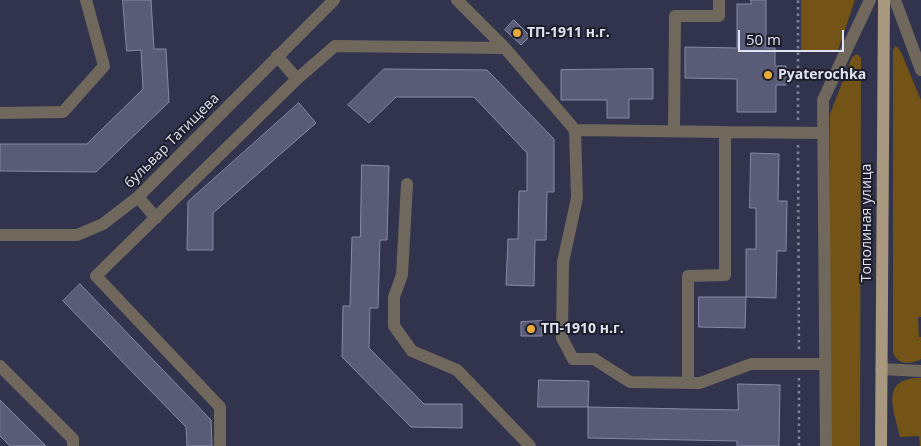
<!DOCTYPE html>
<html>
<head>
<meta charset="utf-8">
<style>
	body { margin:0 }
	#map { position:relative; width:921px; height:446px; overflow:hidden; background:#32344e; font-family:"Open Sans",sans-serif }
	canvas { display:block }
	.scale { position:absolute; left:738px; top:30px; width:106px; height:22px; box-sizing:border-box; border:2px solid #e1e3f4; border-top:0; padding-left:6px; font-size:15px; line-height:18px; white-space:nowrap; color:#e1e3f4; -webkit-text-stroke:4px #1c1d29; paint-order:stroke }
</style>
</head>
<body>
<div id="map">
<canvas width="921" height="446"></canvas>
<div class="scale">50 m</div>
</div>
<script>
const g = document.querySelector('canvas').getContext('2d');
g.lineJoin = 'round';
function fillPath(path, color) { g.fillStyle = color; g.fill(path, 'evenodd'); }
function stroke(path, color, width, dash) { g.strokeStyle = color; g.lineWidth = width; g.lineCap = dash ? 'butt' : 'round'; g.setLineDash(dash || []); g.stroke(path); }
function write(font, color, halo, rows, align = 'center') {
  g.font = font + ' "Open Sans",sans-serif'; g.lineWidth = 4; g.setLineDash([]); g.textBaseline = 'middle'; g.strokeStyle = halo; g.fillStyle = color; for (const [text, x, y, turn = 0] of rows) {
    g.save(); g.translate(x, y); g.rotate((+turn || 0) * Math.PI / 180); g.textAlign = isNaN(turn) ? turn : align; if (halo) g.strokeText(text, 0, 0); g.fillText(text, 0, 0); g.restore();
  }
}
const green = new Path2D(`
	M801,0H855L838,50L801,51Z
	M895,46L897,47L901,52L921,100V317H918L919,337H921V359C911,365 897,365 893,352V50Z
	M857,54L861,58L860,446H830V114L852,57Z
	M921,378V446H920L919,436L900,437C894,409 879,378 921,378Z`);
const building = new Path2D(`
	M123,0H151L154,49H166L169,102L96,172L0,171V144H87L143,89L141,50L127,51Z
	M751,0H766V48H775V66H786V85H776V112H737V79L685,78V47L737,48V4H751Z
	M514,20L530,36L521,45L505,30Z
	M384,69L487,70L554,139V192H547L546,240H535L534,286L506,285L508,239H518L519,191H527V153L474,97H396L369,123L348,105Z
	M653,69V99H629V118H607V100H561V70Z
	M299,103L316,123L213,213V250H187L188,202Z
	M751,153L779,154L778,201H787L786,251H777L776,298L746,297V249H756V208H750Z
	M362,165L389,166L387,240H380L378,308H370L369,348L424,404H462V428L411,427L342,357L343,306H350L352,237H360Z
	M80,284L211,420L212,446H187L186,427L63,301Z
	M699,297H746L745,328L699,327Z
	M542,321V336H521V322Z
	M539,380L589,381L588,407H538Z
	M738,384L780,385L779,446H737V441L588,438V407L738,410Z
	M0,400L46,446H10L0,436Z`);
const path = new Path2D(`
	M798,120V0
	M798,145L799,352
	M799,378V446`);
const minor = new Path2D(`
	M457,0L505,48L575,130L577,198L563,262L562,338L573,359H594L630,382L700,383L751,364H825
	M895,0L921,70
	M277,56L297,79
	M0,113L63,112L104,66L86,0
	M575,130L725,132
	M674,131L675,16H719V0
	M407,184L402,275L394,297V326L412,351L457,370L530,446
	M138,197L156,218
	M0,235H77L103,224L138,197L334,0
	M0,366L73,439V446
	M881,369L921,371
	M688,383V276L725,275V132L823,133
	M220,446V407L96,276L297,79L335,46L505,48
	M826,446L823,100L870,0`);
const major = new Path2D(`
	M881,446L884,0`);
const markers = [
	[517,33,5,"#e9ab37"],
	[768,75,5,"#e9ab37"],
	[531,329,5,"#e9ab37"]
];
const poiNames = [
	["ТП-1911 н.г.",527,33],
	["Pyaterochka",778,75],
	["ТП-1910 н.г.",541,329]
];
const streetNames = [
	["бульвар Татищева",172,141,-45],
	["Тополиная улица",867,223,-90]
];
fillPath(green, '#745317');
fillPath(building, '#595b77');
stroke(building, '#878aa9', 1);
stroke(path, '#83859b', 2.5, [2.5, 4]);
stroke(minor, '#70685c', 12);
stroke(major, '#a7987f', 12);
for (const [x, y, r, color] of markers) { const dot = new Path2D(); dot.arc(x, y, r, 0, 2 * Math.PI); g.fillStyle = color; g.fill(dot); stroke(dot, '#1c1d29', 2); }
write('bold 14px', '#e1e3f4', '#1c1d29', poiNames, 'left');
write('14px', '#e1e3f4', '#1c1d29', streetNames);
</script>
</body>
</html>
